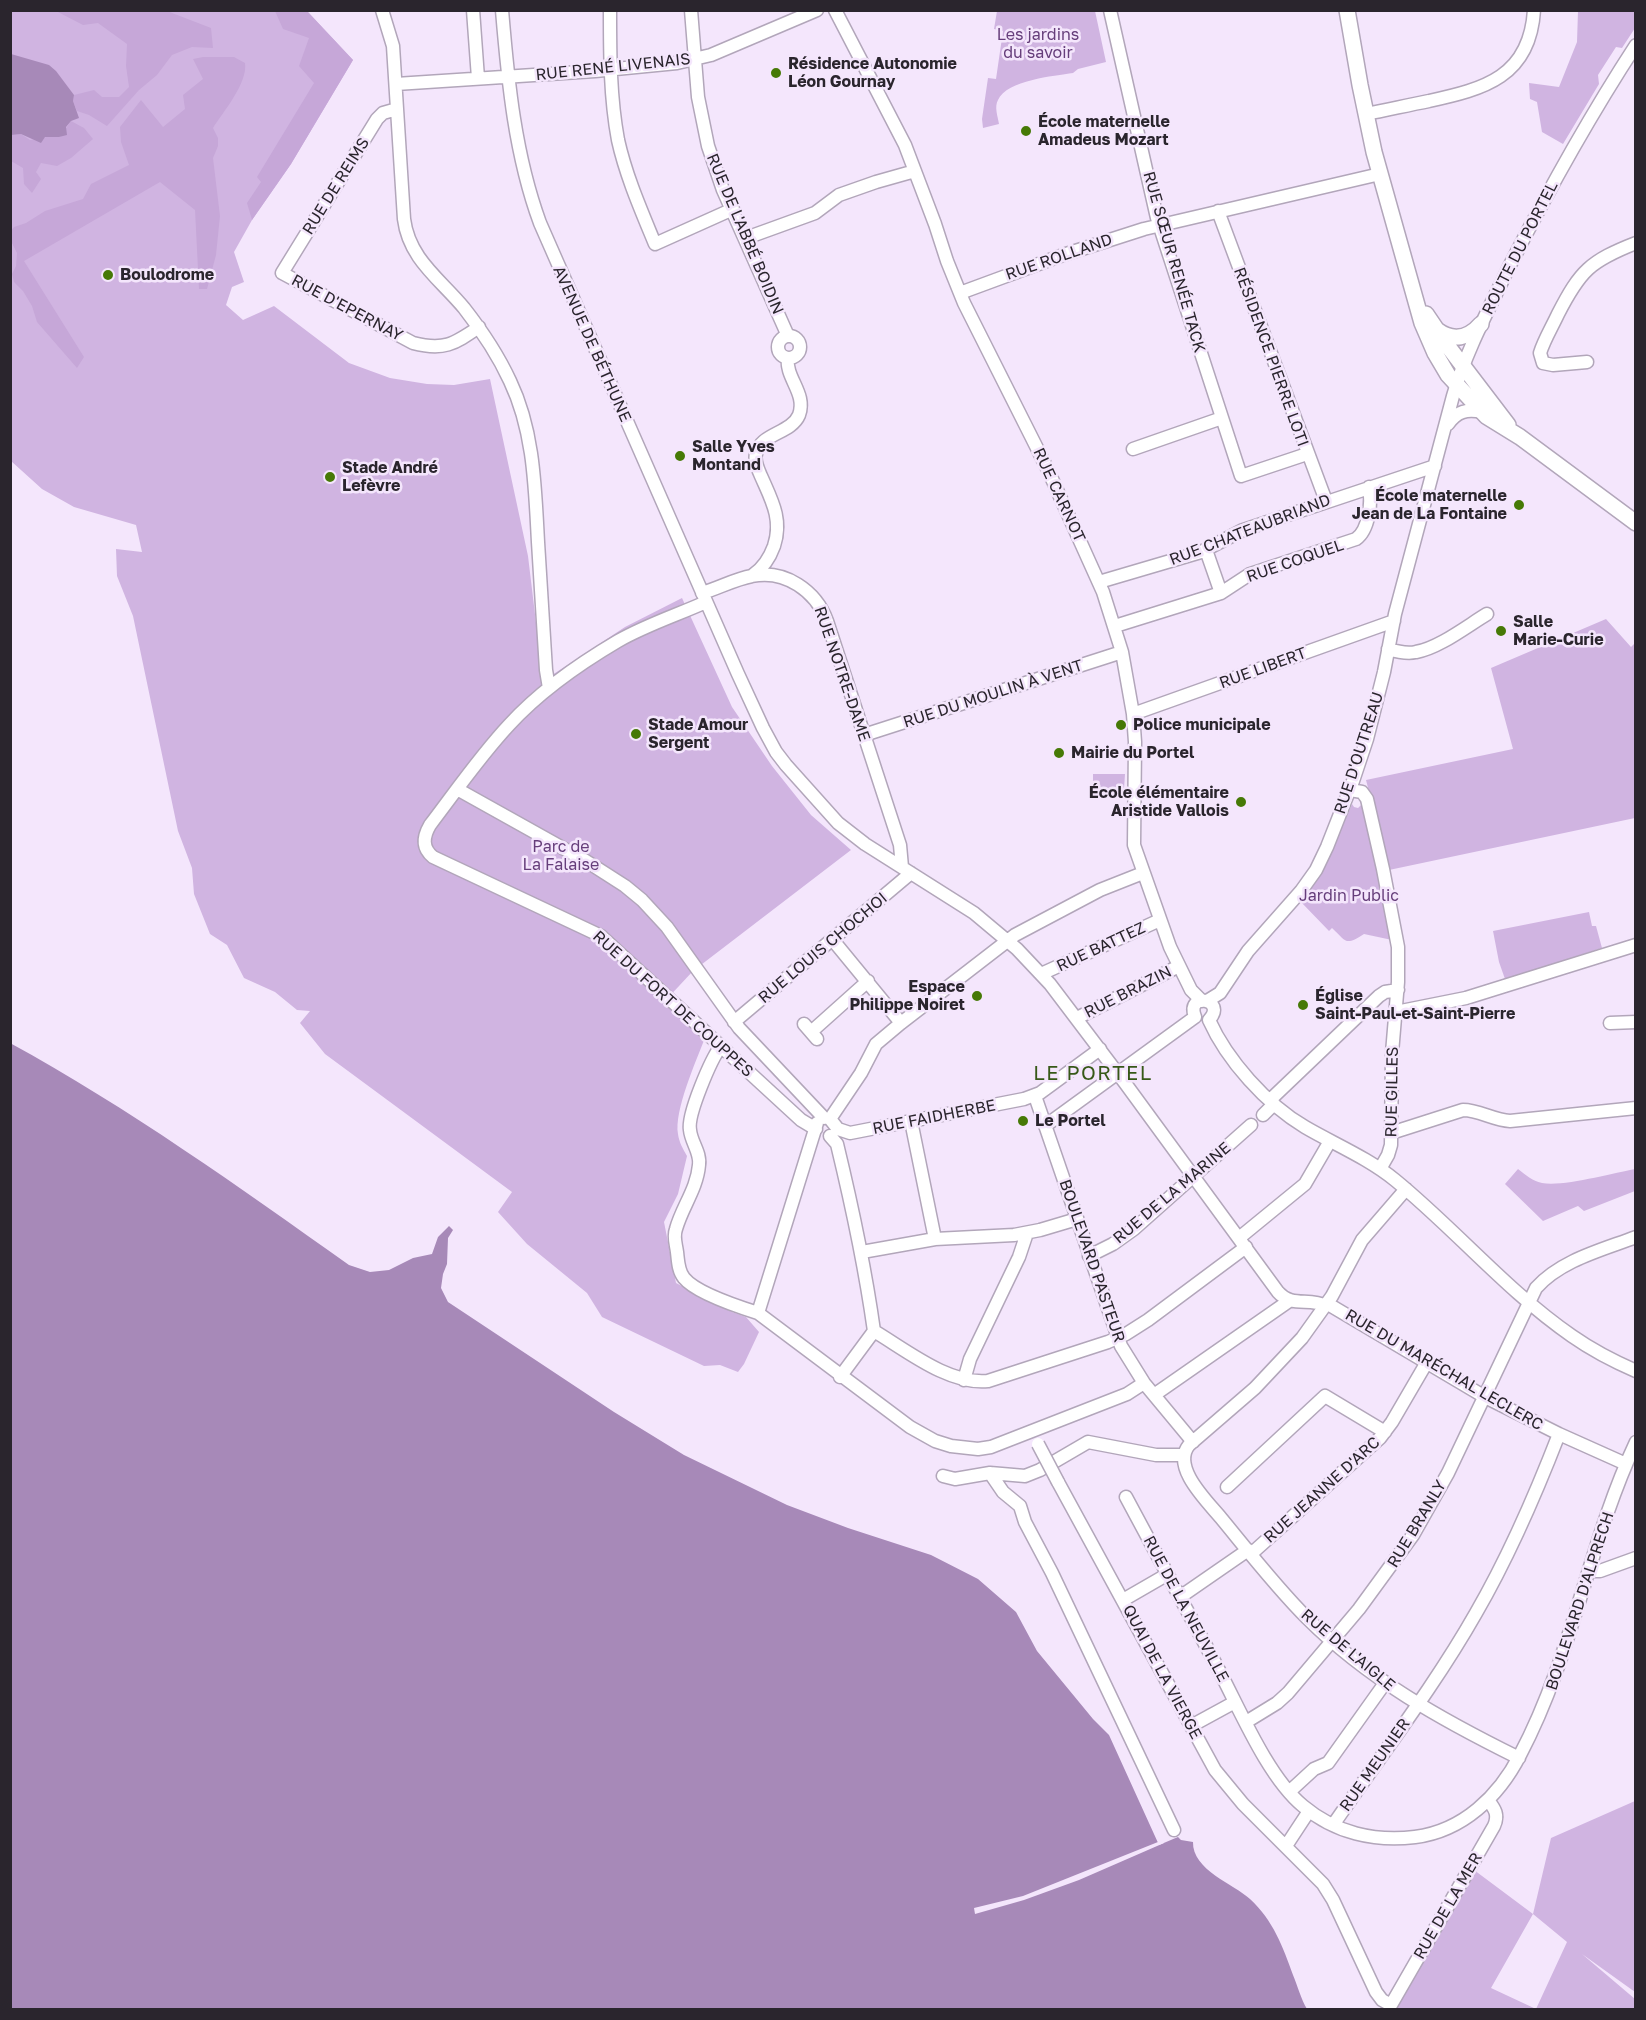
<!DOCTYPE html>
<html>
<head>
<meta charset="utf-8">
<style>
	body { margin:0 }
	#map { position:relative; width:1646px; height:2020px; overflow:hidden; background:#f4e6fc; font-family:"Golos Text",sans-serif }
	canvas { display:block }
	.frame { position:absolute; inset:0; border:12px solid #2a252d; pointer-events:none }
</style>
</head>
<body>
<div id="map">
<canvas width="1646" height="2020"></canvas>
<div class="frame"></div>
</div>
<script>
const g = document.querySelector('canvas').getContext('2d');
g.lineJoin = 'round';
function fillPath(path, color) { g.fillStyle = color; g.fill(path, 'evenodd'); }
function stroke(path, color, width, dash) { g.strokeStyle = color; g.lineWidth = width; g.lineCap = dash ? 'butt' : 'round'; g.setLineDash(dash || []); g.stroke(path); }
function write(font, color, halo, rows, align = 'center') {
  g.font = font + ' "Golos Text",sans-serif'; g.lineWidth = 5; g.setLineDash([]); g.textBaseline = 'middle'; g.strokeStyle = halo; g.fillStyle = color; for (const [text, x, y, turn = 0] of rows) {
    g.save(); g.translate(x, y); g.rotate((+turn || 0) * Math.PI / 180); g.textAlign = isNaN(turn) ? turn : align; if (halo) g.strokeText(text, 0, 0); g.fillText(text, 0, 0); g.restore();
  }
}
const green = new Path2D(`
	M11,11H307L353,60L291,164L252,220L234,252L244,282L232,287L226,305L243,320L274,306L349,363L390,378L427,384L454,385L490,379L528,556L543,681L625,627L682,598L732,707L772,766L811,815L851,850L693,971L665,1001L705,1038C696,1061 674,1111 678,1134C679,1142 683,1149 687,1156L678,1194L664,1222L676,1283L732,1312L746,1317L759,1332L744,1364L738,1372L720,1365L704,1366L602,1317L587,1293L527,1244L498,1212L512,1192L325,1054L300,1023L310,1011L297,1010L275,992L244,978L227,945L210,934L194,894L192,868L178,831L133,616L117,576L116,549L142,552L136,525L74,507L42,489L11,461Z
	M997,11H1095L1106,62L1078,69L1073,73C1054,76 1007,80 998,100C994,107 998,117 999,124L983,128L982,119L988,78L996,79L1003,31L994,29Z
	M1578,11H1635V28L1622,48L1616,47L1598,75L1599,84L1563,144L1542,132L1537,102L1530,99L1529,83L1559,87L1577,42Z
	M1606,619L1631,647L1635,643V818L1389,870L1366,780L1513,749L1491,668Z
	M1093,774H1125L1124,789L1088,800V789H1093Z
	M1363,803L1392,940L1364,934C1345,946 1347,942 1332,928L1329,931L1301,902L1326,865L1352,804L1354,807L1358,808Z
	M1589,912L1592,926H1596L1602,948L1505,979L1499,962L1493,931Z
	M1518,1169C1526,1175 1532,1181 1542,1183C1563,1187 1613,1173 1635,1169V1191L1584,1211L1578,1206L1543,1221L1505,1184Z
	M1635,1801V1992L1582,1954L1635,1999V2009L1395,2010L1474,1870L1533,1914L1551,1838ZM1533,1914L1567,1942L1536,2009L1491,1988Z`);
const forest = new Path2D(`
	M56,11H167L211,28L213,48L192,47L172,55L157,75L139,90L107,126L89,115L77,111L73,101L74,95L94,90L102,97H119L129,87L126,66L127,44L98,23L83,25Z
	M275,11H307L353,60L291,164L252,220L247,203L261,182L257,177L314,83L299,66L309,38L283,29Z
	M203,57H234L245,63C248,83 223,112 213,128L218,138V146L213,158L220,216L216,255L207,289H199L195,210L160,182L24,261L84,357L77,368L37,322L32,306L23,291L14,282L12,274L16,266L17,253L11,241L10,232L14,227L26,223L45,211L83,199L91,184L129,165L121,142L120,127L141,100L163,127L185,109L183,95L203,79L193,59Z
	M71,121L84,128L93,139L71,158L57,166L41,163L36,172L41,179L32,193L24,184L23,168L11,161L10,135L21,134L30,140L52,136L60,137Z`);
const water = new Path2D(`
	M11,54L49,65L56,71L74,95L73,101L79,118L71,121L66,127L67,135L59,137H45L41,143L21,134L11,135Z
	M10,1043C129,1108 239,1187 349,1265L370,1272L389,1270L413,1258L432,1254L438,1237L449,1226L453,1230L448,1238L447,1264L443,1274L441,1288L448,1302L614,1412L684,1455L787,1505L848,1528L931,1555L978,1579L1016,1612L1037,1651L1093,1719L1109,1735L1159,1845L1178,1837L1181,1840L1193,1842C1192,1870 1234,1884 1250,1899C1273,1920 1283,1947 1293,1975C1298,1987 1301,1999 1307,2009H11Z`);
const pier = new Path2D(`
	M1163,1840L1164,1843L1079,1880L1024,1900L975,1914L974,1908L1023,1896Z`);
const minor = new Path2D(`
	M382,10L393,46L404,219C409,259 440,279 464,308C482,331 498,355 510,381C534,431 535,487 538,542C541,584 543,627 546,670L549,688
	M473,10L478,78
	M502,10C508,82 515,155 540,223L738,674L763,728L776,752L786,765L838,823L865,844L974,913L1017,949L1050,984L1125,1083L1278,1292C1292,1308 1309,1297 1326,1306
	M610,10C610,54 610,97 618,140C626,176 641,210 655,244L733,209
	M691,10L698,97L708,146L723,190L788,336
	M835,10L905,145L935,224L947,261L964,303L1048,470L1103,592L1122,652L1133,714L1135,742L1134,845L1170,947L1191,990L1202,1001
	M1110,10L1157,218L1241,476L1307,454
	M396,84L595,71L677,63L711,55L817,10
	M397,109L383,113L377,119L282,273L413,343C444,351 454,344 479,327
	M1366,114C1387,110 1408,105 1429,101C1484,89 1530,77 1534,10
	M1218,211L1326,501
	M746,238L815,213L839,195L876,182L915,171
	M960,293L1063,255L1144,229L1380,174
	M778 347a11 11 0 1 1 22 0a11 11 0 1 1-22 0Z
	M1587,362L1553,365L1543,363L1540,353C1544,340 1552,327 1558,314C1580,271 1590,261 1636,243
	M1448,424C1457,411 1467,409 1482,412
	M1133,449L1222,418
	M1206,550L1221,593
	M753,575C763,568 770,557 774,546C783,519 771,499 761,476C758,469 754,461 756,454C760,433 791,434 799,415C807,393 785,378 788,358
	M1099,582L1201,552L1243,530L1435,466
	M702,593C719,588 735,579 752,576C785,569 816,591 827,621L900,845L902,867
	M706,602C677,615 646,625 618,641C579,664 540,691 509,725C480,756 456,791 430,825C423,837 422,848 433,857L601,936L801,1120L816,1129
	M1115,626L1221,593L1250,574L1356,539C1369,530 1372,502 1369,487
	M1388,649C1398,652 1407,654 1416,652C1439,648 1467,626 1487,614
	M1133,714L1394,621
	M864,735L1122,652
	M457,789L586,861L625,886L642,900L667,927L739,1028L824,1118
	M1350,790L1362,792L1367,799L1383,869L1398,947V982L1392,1053L1391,1145L1388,1155L1380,1169
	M832,939L901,1023
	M1041,974L1160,920
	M1207,1001L1220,993L1248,951L1301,891L1316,870L1327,847L1353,781L1367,739L1384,672L1395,614L1453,396C1466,351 1489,309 1509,267C1548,191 1589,117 1636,45
	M1396,1012L1466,998L1636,945
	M1195,1017C1185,991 1228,999 1209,1020
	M1077,1018L1179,966
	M1209,1020C1227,1060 1266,1104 1305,1127C1334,1144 1368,1158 1395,1180C1455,1229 1508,1292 1572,1336C1592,1350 1613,1361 1636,1371
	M734,1022L911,873
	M1610,1023L1636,1022
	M804,1024L817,1039
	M811,1032L868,981
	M721,1046C711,1059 687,1115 690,1130C691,1142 701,1153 699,1165C697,1189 682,1207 676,1229C673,1237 676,1244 677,1252C678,1260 678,1271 684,1278C696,1293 739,1307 758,1313L910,1427L935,1441L951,1446L978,1449L991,1447L1127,1394L1144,1383
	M1035,1096L1121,1346L1144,1383L1193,1442
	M1270,1100L1379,996L1385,992L1398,990
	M1263,1115L1274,1104
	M830,1119L861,1073L876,1044L901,1023L1015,935L1100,890L1143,873
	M830,1119L838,1129L850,1133L1024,1099L1040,1093L1100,1049
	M911,1121L935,1239
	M1045,1126L1195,1017
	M1391,1133L1463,1110C1479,1110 1493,1120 1510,1121L1636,1108
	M830,1136L837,1144C852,1206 865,1267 874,1331L840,1377
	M1406,1189L1362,1240L1332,1296L1302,1338L1255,1388L1189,1445C1171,1467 1207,1501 1221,1518C1249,1552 1276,1587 1307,1618C1368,1679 1442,1720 1519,1758
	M1239,1238L1305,1184L1330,1141
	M862,1252L935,1239L1014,1235L1040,1230L1077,1219
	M1089,1256L1113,1244L1134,1229L1251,1125
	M1328,1304L1485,1397L1559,1434L1626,1464
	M758,1313L817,1123
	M874,1331C906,1350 949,1385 988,1381L1108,1342L1126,1334L1148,1320L1246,1247
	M964,1380L970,1359L1019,1257L1027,1233
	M1154,1395L1289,1301
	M990,1473L1003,1492L1020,1506L1025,1522L1052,1573L1174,1830
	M943,1476L955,1479L990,1473L1025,1476L1040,1470L1088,1442L1156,1455H1183
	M1058,1482L1215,1770L1243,1804L1323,1884L1333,1900L1376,1992L1382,2000L1391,2005L1494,1826C1499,1815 1495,1809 1488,1800
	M1227,1487L1325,1396L1385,1432
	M1126,1497C1158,1557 1191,1617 1223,1678C1243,1717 1270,1779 1303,1806C1335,1833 1375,1842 1415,1837C1463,1831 1499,1796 1520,1755C1573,1655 1588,1544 1636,1442
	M1251,1554L1380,1438L1392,1422L1427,1362
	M1589,1571H1600L1636,1558
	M1180,1597L1248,1550
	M1123,1600L1168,1574
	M1246,1722L1277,1703L1288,1693L1359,1609L1413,1535L1448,1473L1536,1288C1561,1260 1602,1250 1636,1237
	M1191,1726L1235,1702
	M1289,1792L1314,1769L1328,1763L1385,1683
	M1333,1825C1381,1755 1434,1687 1476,1613C1509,1556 1535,1496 1559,1434
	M1286,1846L1309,1811`);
const major = new Path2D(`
	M1347,10L1360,85L1374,152L1422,323L1435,353L1448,375L1486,416L1520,437L1636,523
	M1426,314L1447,345L1508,425
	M1437,330C1453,342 1469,338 1481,324`);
const minorBridge = new Path2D(`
	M1038,1444L1058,1482`);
const markers = [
	[776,73,6,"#467906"],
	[1026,131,6,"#467906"],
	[108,275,6,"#467906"],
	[680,456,6,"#467906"],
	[330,477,6,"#467906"],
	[1519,505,6,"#467906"],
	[1501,631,6,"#467906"],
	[1121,725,6,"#467906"],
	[636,734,6,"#467906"],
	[1059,753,6,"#467906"],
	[1241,802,6,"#467906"],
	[977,996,6,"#467906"],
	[1303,1005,6,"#467906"],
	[1023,1121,6,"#467906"]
];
const parkNames = [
	["Les jardins",1038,35],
	["du savoir",1038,53],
	["Parc de",561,847],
	["La Falaise",561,865],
	["Jardin Public",1349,896]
];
const poiNames = [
	["Résidence Autonomie",788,64],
	["Léon Gournay",788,82],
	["École maternelle",1038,122],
	["Amadeus Mozart",1038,140],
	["Boulodrome",120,275],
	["Salle Yves",692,447],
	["Montand",692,465],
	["Stade André",342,468],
	["Lefèvre",342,486],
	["École maternelle",1507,496,"right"],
	["Jean de La Fontaine",1507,514,"right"],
	["Salle",1513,622],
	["Marie-Curie",1513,640],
	["Stade Amour",648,725],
	["Sergent",648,743],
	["Police municipale",1133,725],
	["Mairie du Portel",1071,753],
	["École élémentaire",1229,793,"right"],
	["Aristide Vallois",1229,811,"right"],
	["Espace",965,987,"right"],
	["Philippe Noiret",965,1005,"right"],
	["Église",1315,996],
	["Saint-Paul-et-Saint-Pierre",1315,1014],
	["Le Portel",1035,1121]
];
const streetNames = [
	["RUE RENÉ LIVENAIS",613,67,-6],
	["RUE DE REIMS",336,186,-58],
	["RUE DE L'ABBÉ BOIDIN",745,234,67],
	["ROUTE DU PORTEL",1520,248,-63],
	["RUE ROLLAND",1059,257,-19],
	["RUE SŒUR RENÉE TACK",1174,262,74],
	["RUE D'EPERNAY",347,308,28],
	["AVENUE DE BÉTHUNE",592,344,66],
	["RÉSIDENCE PIERRE LOTI",1271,357,70],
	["RUE CARNOT",1059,495,65],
	["RUE CHATEAUBRIAND",1250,530,-21],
	["RUE COQUEL",1295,561,-19],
	["RUE LIBERT",1263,668,-20],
	["RUE NOTRE-DAME",842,674,71],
	["RUE DU MOULIN À VENT",993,694,-18],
	["RUE D'OUTREAU",1359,753,-72],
	["RUE BATTEZ",1101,947,-25],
	["RUE LOUIS CHOCHOI",823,948,-40],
	["RUE BRAZIN",1128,992,-27],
	["RUE DU FORT DE COUPPES",673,1004,42],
	["RUE GILLES",1392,1092,-89],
	["RUE FAIDHERBE",934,1117,-11],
	["RUE DE LA MARINE",1172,1193,-40],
	["BOULEVARD PASTEUR",1092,1261,71],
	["RUE DU MARÉCHAL LECLERC",1444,1370,30],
	["RUE JEANNE D'ARC",1322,1490,-42],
	["RUE BRANLY",1417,1524,-59],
	["BOULEVARD D'ALPRECH",1580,1601,-72],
	["RUE DE LA NEUVILLE",1186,1609,62],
	["RUE DE L'AIGLE",1348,1650,40],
	["QUAI DE LA VIERGE",1162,1672,62],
	["RUE MEUNIER",1375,1765,-55],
	["RUE DE LA MER",1448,1906,-60]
];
const quarterNames = [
	["LE PORTEL",1093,1074]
];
fillPath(green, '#d0b4e1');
fillPath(forest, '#c6a7d8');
fillPath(water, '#a789b8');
fillPath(pier, '#f4e6fc');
stroke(minor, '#b2a6ba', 15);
stroke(major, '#b2a6ba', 18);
stroke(minor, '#fff', 12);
stroke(major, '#fff', 15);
stroke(minorBridge, '#b2a6ba', 15, []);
stroke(minorBridge, '#fff', 12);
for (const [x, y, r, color] of markers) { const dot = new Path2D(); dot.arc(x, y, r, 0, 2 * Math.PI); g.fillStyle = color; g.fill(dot); stroke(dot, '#f4e6fc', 2); }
write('16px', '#663e7b', '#f4e6fc', parkNames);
write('bold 16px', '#2a252d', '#f4e6fc', poiNames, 'left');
write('16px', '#2a252d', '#f4e6fc', streetNames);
g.letterSpacing = '1.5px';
write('20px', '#375918', '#f4e6fc', quarterNames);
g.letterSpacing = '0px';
</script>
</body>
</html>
